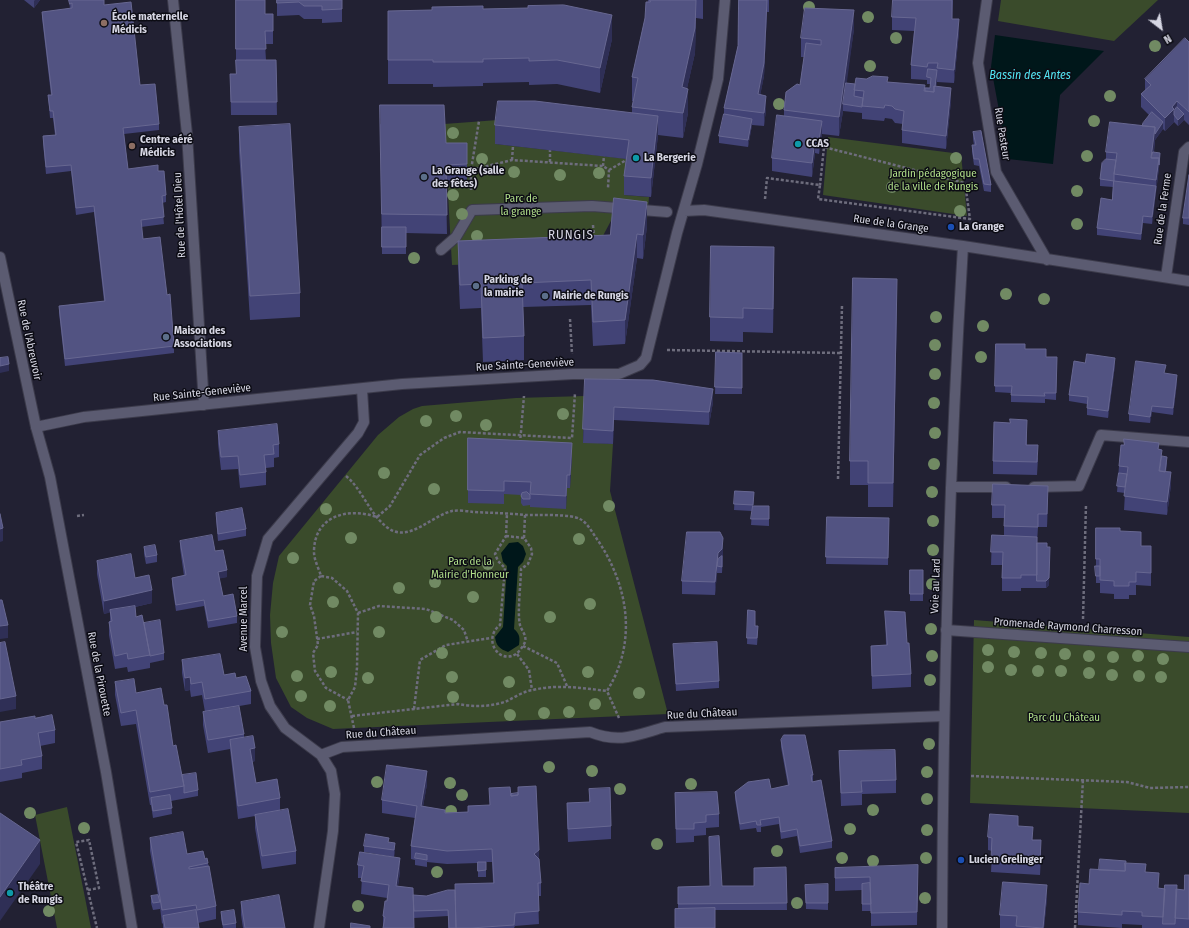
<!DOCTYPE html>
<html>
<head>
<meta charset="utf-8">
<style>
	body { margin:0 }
	#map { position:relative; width:1189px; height:928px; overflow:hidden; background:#222133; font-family:"Fira Sans Condensed",sans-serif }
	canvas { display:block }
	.north { position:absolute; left:1141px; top:8px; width:40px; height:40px; -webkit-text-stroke:3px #0c0c14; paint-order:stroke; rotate:149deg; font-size:11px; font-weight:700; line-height:16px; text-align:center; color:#d6d6e3 }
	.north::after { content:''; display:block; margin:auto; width:14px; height:18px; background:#d6d6e3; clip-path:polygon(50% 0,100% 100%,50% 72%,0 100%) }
</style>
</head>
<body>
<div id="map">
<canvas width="1189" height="928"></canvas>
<div class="north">N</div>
</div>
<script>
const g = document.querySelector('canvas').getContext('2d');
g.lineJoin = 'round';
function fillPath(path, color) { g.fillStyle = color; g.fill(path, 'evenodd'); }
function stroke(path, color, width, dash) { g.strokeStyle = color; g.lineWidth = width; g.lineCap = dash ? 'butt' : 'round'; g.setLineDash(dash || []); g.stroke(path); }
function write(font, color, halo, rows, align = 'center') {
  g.font = font + ' "Fira Sans Condensed",sans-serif'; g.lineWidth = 3; g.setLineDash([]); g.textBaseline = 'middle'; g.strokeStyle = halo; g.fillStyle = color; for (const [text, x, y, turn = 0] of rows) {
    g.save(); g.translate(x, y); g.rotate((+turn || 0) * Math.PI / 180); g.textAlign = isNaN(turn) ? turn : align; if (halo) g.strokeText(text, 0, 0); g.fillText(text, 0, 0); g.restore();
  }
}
const green = new Path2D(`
	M1001,0H1158L1114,41L998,21Z
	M498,120L496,144L629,159L624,195L649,197L647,220L613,217L590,260L452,265L444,124Z
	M828,137L961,154L967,216L823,195Z
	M585,396L583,442L613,444L610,491L668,714L333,729L307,718L291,707L276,678L271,643L270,615L273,583L279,556L378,435L399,417L413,409L422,406L516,398Z
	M974,620L1189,637V813L970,803Z
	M67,807L91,928H57L35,815Z`);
const water = new Path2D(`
	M995,35L1104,51L1060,95L1053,164L1008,159L991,67Z
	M518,542L523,546L526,554L523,562L518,567L514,629C520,634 520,638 519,645L508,652C500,649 496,646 495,637L503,627L507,566L503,562L501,553L509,543Z`);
const path = new Path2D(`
	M512,160L513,146
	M550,162V150
	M603,166L604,156
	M609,170L628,159
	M467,171L471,170L479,121
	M471,190V170L512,160L603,166L609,170L608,188
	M765,199L767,178L820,185L818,199L970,219L965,183L824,147L820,185
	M593,225L594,238
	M570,319L572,354
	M667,350L841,353
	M520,443L524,396
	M346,476C363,490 369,514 388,528C409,543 431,516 452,511C458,510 467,511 473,512C491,513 508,513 525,515L524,538L531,548L532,554L528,564L521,569C521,582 517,613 520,625C521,630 527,635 525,642C524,645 519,652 516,654C499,665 482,639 500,625L505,568L498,561L495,554L506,536L507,513
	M838,479L842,305
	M525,515C536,515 572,514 580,519C588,523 593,534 599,542C629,588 637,643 607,691L619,718
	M77,516L84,515
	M506,536L524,538
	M321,576L314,581L310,605L314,616L318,645L313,653L315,671L326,688L348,700
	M358,613L379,606L426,609L453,620L464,630L468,642
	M1083,619L1086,504
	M317,639L357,632
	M523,646L557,663L567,686
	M517,654L529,670L532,690
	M414,709L420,660L446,645L491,638
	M352,716L458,704C473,707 492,707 507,701C515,697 524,691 533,690C558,684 582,688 607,691
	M354,728L348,700L355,687L357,668L358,613L347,591L332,578L321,576C319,569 314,560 314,552C314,516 347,507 377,517L390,506L420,455L444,438L460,432L572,438L575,393
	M971,776L1127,782L1150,788L1189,787
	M88,890L99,888L89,840L76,842L97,928
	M1075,928L1083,779`);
const lane = new Path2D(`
	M441,250L456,237L472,210L592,206L667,212
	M946,630L1189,647`);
const street = new Path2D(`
	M173,0L187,134L204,405
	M987,0L978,63L996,172L1047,260
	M684,211L704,210L963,246L1189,281
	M1166,277L1184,152L1189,147
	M36,427L84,417L402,384L573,374H619L640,365L646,358L677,233L697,164L718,79L725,0
	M951,487H1006
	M1034,487L1079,486L1101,435L1189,442
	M321,755L342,747L590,732C620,744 636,735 665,727L944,716
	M319,928L333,831L335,794L331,771L321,755L285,728L270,706L261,681L255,647L257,576L268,539L358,433L364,422L362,389
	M942,928C943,700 949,473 963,246`);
const secondary = new Path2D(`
	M0,257L36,427L50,477L106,772L132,928`);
const trees = [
	[809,7],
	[868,17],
	[896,38],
	[1155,46],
	[870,66],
	[1110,96],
	[779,104],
	[1094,121],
	[453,133],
	[1087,156],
	[956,158],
	[482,159],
	[514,172],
	[599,173],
	[560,175],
	[892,187],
	[1077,191],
	[453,195],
	[960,211],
	[462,214],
	[1077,224],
	[477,236],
	[414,258],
	[1006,294],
	[1044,299],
	[936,317],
	[983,326],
	[935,345],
	[981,357],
	[935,374],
	[934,403],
	[563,414],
	[456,416],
	[426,421],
	[486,425],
	[935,433],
	[934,464],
	[384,473],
	[434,489],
	[932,492],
	[609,506],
	[326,509],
	[933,521],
	[351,538],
	[579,539],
	[933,550],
	[293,558],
	[488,564],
	[435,582],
	[932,584],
	[399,588],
	[473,597],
	[333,602],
	[590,604],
	[436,617],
	[550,617],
	[931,629],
	[282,632],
	[379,632],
	[988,650],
	[1014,652],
	[442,653],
	[1041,653],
	[1065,654],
	[932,656],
	[1089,656],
	[1138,656],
	[1113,657],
	[1163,659],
	[988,667],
	[1011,670],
	[1038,671],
	[1061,671],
	[331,672],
	[588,672],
	[1089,673],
	[1112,675],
	[297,676],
	[1139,676],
	[452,677],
	[1161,677],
	[368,678],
	[930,680],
	[509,682],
	[639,693],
	[301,696],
	[453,697],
	[595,704],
	[330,706],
	[569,712],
	[544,713],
	[510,715],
	[929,744],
	[549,767],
	[592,771],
	[927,772],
	[377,782],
	[450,783],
	[691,784],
	[620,789],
	[462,795],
	[927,799],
	[873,810],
	[451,811],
	[30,813],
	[84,828],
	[850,829],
	[927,830],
	[657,844],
	[777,851],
	[842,858],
	[926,858],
	[873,861],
	[437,872],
	[925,898],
	[797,903],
	[358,906],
	[49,911]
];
const wall = new Path2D(`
	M24,0H40L34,8Z
	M69,0L104,5L140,85L159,124V130L124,134L128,169L158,171L166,195V202L162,203L164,224L141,227L143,239L167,295L174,346V353L65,366L59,313V306L104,301L94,212L76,215L71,171L46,174L43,143V136L55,135L53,118H50L48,95H51L42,18V12L70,9Z
	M236,0L265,14H273V44H265L266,60H276L277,115H231L230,74H236Z
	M277,0H342V22L322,23V19H304L299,15L277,16Z
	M648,0H703V19L696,18L695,53L687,88L688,113L683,138L658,135L651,197L624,195V176L626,159L495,144V125L632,113V107L633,101H632V77L645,18Z
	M739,0H769V12H767L764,76L760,95L766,109L764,126L752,125L748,147L719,143V136L724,114V108L738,46Z
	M953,0L952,19L959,32L954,83L937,82V80L936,87L951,101L946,149L902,143V130L903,124L895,123L892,119L885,118L884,121L862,119V113L843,111L839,136L822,134L819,154L815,153L812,177L772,171V158L784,116V110L800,85L804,57H801V38L854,29L846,83L855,84L888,82L930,88V84H927V80L911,79V65L914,31L892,30V17Z
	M483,9L612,39L600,93L557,84L529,85V82L483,83V86L433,87V84H388V11Z
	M1189,42V125L1184,120L1178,126L1174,122L1165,131L1163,129L1155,140L1154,152L1160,159L1152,224L1143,223L1141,240L1097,235V228L1112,200L1113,187L1100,186V179L1106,159V152L1142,126L1149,115L1141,107V94L1145,91V79Z
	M380,124L446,143H467V183L446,184L447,234L406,233V254H382Z
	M239,127L300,293V317L250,320L239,151Z
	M973,132L991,185V192L984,191L979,166L974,165L972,152V145H974L973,139Z
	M1189,175V225L1183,224V218Z
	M647,226L643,259L637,258L625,344L593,346L591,305L523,307L524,336V360L483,362L481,308L460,309L458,266V241L610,235Z
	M774,271L773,333L743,332V342L710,341V317Z
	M897,304L893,507H868V485H850V461Z
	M996,344L1025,349L1046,357H1057L1056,400L1045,399V403L1011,402V393L995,392Z
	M716,352L742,353V394H715Z
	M1085,363L1115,365L1108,418L1087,415V404L1069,401V395Z
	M1166,372L1165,373L1177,382L1173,415L1152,412L1150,423L1129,421V414Z
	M585,379L713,402L709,425L614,420L613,444L583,443Z
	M218,431L279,444V457L274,458V467L266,468V485L240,488L238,469L221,470L218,444Z
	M1027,433V445L1038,458L1037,475L993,474V461Z
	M468,438L572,456L570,488H567L566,509L530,507V505L523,506L521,503V495L504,494V504L468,503Z
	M1159,449L1162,456L1167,463L1166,472L1171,485L1167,515L1124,510L1125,493L1117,492L1119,466Z
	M735,491L754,492L753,506H769V526L751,525L752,511L734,510Z
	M1048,499L1047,527H1038L1037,543L1047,547L1049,585L1046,588H1021V591H1002V565H991L992,535L1004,536V518H992V505Z
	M216,513L246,529V536L218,541L216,519Z
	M827,517L889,518L888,565L826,564Z
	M1096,528L1120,531L1141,546H1151V586L1136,585V595H1129V599H1114V594L1100,593V583H1096Z
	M180,541L215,551L227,577L219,578L223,596L237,616V623L208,628L204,606L176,611L172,585V578L184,576L180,548Z
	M144,547L157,555V562L146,564L144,554Z
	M723,551L722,573H717L715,595L682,594V581Z
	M97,561L135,578L152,603L135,607L136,617L144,623L164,653V660L150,663V668L128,672L127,667L115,669L109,635V622L110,621V612L104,614L97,574Z
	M910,570H923V601H910Z
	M748,610L758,632L757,645L747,644Z
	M885,611L907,643L911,674V687L872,689L871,646L886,645Z
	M673,644L719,681V688L676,691Z
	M182,660L224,675L236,678L251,691V704L205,712L202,695L191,697L190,690L185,691L182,673Z
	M115,682L136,693L164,705L173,746L182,775L198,790V796L171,801L172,814L153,818L151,805H150L136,724L121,726L115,695Z
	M203,712L244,734V738L255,761L252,762L256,783L280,798V810L296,851V864L262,869L255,828V816L238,819L230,749L208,753L203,725Z
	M35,718L55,730V743L40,746L42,756V769L22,773V778L0,782V722Z
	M781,740L813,775V782L832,841V848L800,853L797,836L781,839L779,824L761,827V832H757L756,828L740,830L735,799V792L771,789L788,786L781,747Z
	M839,751L896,780V793L862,794V805L841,806Z
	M427,784L423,806L445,813L468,812L490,805L489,788L511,794L539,858L541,883V896H538L539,924L515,926L514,928H448V916L414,918V928H383V916L387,898L361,894L362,878H358V865L400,871L398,886L413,895L426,896L493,883L492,862H485H486V877H478V863L447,864L427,862V867L415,865V860L411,859V846L415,818L382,813V800Z
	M589,789L611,826V839L568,842L567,816V803L589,802Z
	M675,793L719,814V827L706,828V835L694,836V842L676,843Z
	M1018,826L1033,840L1041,853L1040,875L991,872L992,851L988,850V837Z
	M150,838L187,854L205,859L208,863L216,906V919L198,923L199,928H163V923L162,924L160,907V909L153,910L151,903V896L158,895L150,851Z
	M389,842L395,850L394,857L364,852V846Z
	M1126,863L1146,872L1158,888L1184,890L1189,875V928H1142V925L1122,924V928L1078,925V912L1089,884L1099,870Z
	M918,865L917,925L871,926V911H862V890L835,891V868Z
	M786,867L787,910H715L678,909V887L754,886Z
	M805,885L828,903V910L806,909Z
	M1047,898L1044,928H1000V915Z
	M241,902L285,928H243L241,915Z
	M221,912L236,923V928H223L221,919Z`);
const shadedWall = new Path2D(`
	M35,0H40L34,8V1Z
	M696,0L695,53L682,111V87Z
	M767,0V12L764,76L758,107V94Z
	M854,10V29L844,104H843V111L839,136V117Z
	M612,15V39L600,93V68Z
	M959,19V32L954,83V70Z
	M937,73V80L934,105V98Z
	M951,88V101L946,149V136Z
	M688,89V113L683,138V113Z
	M766,96V109L764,126V113Z
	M1177,101V114L1174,115V122L1165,131V118L1172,107Z
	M1184,114V120L1178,126V120Z
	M658,116V135L651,197V178Z
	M752,119V125L748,147V140Z
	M822,121V134L819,154V141Z
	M1163,122V129L1155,140L1152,164L1151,158L1155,127Z
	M815,140V153L812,177V163Z
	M1160,153V159L1156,193V180L1159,158Z
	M1156,186V193L1152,224V217Z
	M647,202V226L643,259V235Z
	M1143,216V223L1141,240V234Z
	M637,234V258L625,344V320Z
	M774,247V271L773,333V309Z
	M897,279V304L893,507V483Z
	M1115,358V365L1108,418V411Z
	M9,364V371L0,373V366Z
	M1177,375V382L1173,415V408Z
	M713,389V402L709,425V412Z
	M1152,406V412L1150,423V417Z
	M614,407V420L613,444V431Z
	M572,443V456L570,488V475Z
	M1171,472V485L1167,515V502Z
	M567,475V488L566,509V496Z
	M1048,486V499L1047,527V514Z
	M3,528V541L0,542V529Z
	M723,538V551L722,573V563L717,566V573L715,595V582L718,553Z
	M1050,547L1049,585L1046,588V581Z
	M227,570V577L218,579V572Z
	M152,590V603L104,614V601Z
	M8,625V638L0,639V626Z
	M190,677V690L185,691V678Z
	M16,696V709L0,712V699Z
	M255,748V761L250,762V749Z
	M427,771V784L421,819V806Z
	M40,840V864L0,921V897Z
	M1041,840V853L1040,875V862Z
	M395,843V850L394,857V850Z
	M539,850V863L534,854Z
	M400,858V871L396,899V886Z
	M1047,885V898L1044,928H1043Z`);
const building = new Path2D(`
	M69,0H104V5L131,2L140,85L155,84L159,124L123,128L128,169L158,165V171H164L166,195L162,196L164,217L141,220L143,239L160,237L167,295L170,294L174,346L65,359L59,306L105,301L94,206L76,208L71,165L46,167L43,136L56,135L53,111H50L48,95H52L42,12L72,8V3L70,4Z
	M236,0H265V14H273V31H265L266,49H236Z
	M277,0H342V9L322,10V6H304L299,2L277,3Z
	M650,0H696L695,28L682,87L688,89L683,113L632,107L638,78L632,77L645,18L646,2H650Z
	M739,0H767L764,63L758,94L766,96L764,113L724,108L738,46Z
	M893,0H952V19H959L954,70L937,68L938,63H928L927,67L911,65L916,18L892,17Z
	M564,5L612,15L600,68L557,60L529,61V58L483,59V62H433V60H388V11L432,10V7L483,6V9L528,8V6Z
	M805,8L854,10L839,117L784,110L786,92L797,84L800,85L806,43L821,45V40L801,38Z
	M1185,38L1189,42V112L1177,101L1172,107L1174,109L1165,118L1141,94L1151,85L1145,79Z
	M236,60H276L277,102H231L230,74H236Z
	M928,69L937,70L935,87L934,86V92L925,91V88H930L931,78L927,77Z
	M873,76L888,77L887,82L925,85L924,91L934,92V86L951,88L946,136L902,130L904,111L895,109L892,106L885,105L884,108L862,106L864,91L854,90L856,78L866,79Z
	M846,83L855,84L854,96L863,98L862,107L843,104Z
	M498,101H535L658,116L651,178L624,176L629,140L495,125Z
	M380,105H444L446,143H467V164L446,165L447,215L382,214Z
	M1177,107L1184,114L1178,120L1174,115V111Z
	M1152,112L1163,122L1155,134V127L1142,126L1143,123Z
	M724,114L752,119L748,140L719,136Z
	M777,115L822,121L819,141L815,140L812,163L772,158Z
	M1110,122L1155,127L1151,158H1159L1156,180L1114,174L1117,153L1106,152Z
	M290,124L300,293L250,296L239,127Z
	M981,131L991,185L984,184L979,159H974L972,145H976L973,132Z
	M1153,152L1160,153L1159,165V158H1152Z
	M1106,159L1116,160L1114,174V181L1100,179L1102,163Z
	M1189,175V218H1183Z
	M1114,181L1156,186L1152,217L1143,216L1141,234L1097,228L1101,198L1112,200Z
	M614,198L647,202L643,235L637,234L625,320L593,322L591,280L522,283L524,336L483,338L481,284L460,285L458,241L610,235Z
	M382,227H406V247H382Z
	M711,246L774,247L773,309L743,308V318L710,317Z
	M853,278L897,279L893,483H868V461H850Z
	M996,344H1025V349H1046V357H1057L1056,393H1044L1045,396L1011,395L1012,386H995Z
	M716,352L742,353V388L715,387Z
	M1087,354L1115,358L1108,411L1087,408L1088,397L1069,395L1074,361L1085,363Z
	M8,357L9,364L0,366V358Z
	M1136,361L1166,365L1164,373L1177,375L1173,408L1152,406L1150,417L1129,414Z
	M585,379L653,380L713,389L709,412L614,407L613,431L583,429Z
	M1010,419L1027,420L1026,445H1038L1037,462L993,461L994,422L1010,423Z
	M277,424L279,444L273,445L274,454L264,455L266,472L240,475L238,456L221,457L218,431Z
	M468,438L572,443L570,475H567L566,496L530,494L531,482L504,481V491L468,490Z
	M1124,439L1159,443L1158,449L1162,450L1159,471L1171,472L1167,502L1124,496L1128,467L1119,466L1121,445H1124Z
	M1162,456L1167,457L1165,472L1160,471Z
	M1119,473L1127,474L1125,487L1117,486Z
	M993,484L1048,486L1047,514H1038V527L1004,526L1005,505H992Z
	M735,491L754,492L753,505L734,504Z
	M527,492L530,495V499H523L521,496L522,493Z
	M753,506H769V519H751Z
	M242,508L246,529L218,534L216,513Z
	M0,514L3,528L0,529Z
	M827,517L889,518L888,558L826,557Z
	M1096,528H1120V531L1141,532V546H1151V573L1136,572V582H1129V586H1114V581L1100,580V559H1096Z
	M687,532H720L723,538L722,549L718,553L715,582L682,581Z
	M212,535L215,551L223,550L227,570L218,572L223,596L233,594L237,616L208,621L204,600L176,605L172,578L186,575L180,541Z
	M992,535L1037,537V575H1021V578H1002L1003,552H991Z
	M1037,543H1047V547H1050L1049,578L1046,581H1037Z
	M155,545L157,555L146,557L144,547Z
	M131,554L135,578L149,575L152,590L104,601L97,561Z
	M722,556V567L717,566L718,559Z
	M1095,566H1100V576H1096Z
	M910,570H923V594H910Z
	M0,600H2L8,625L0,626Z
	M135,606L136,617L142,615L150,655L128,659L127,653L115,656L109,622L112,621L110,610Z
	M748,610L755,611V626H758L757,638H747Z
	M885,611L905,612L907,643H909L911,674L872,676L871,646L887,645Z
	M160,620L164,653L150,656L144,623Z
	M5,642L16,696L0,699V643Z
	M717,642L719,681L676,684L673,644Z
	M220,654L224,675L235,673L236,678L246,676L251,691L205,699L202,682L191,684L190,677L185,678L182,660Z
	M134,679L136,693L161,688L164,705H167L173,746L176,745L184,786L150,792L136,710L121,713L115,682Z
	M239,706L244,734L208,740L203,712Z
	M52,715L55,730L38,733L42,756L21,760L22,765L0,769V722L35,716V718Z
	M784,735H805L813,775H811L812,782L821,780L832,841L800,846L797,829L781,832L779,817L760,820L761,825H757L756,821L740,824L735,792L748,782L769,779L771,789L789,785L781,740Z
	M253,736L255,748L250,749L256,783L277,779L280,798L238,806L230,740Z
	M895,750L896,780L861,781L862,792L841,793L839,751Z
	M387,765L427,771L421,806L445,810V813L468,812V806L490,805L489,788L510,787L511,796L518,795V787L536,786L539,850L534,854L539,859L541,883H538L539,911L515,913L514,925L471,928H456L455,884L494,883L492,849L447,851L411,846L417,806L382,800Z
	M196,773L198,790L184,793V786L182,775Z
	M610,788L611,826L568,829L567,803L590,802L589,789Z
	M717,792L719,814L706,815V822L694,823V829H676L675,793Z
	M518,793V795L511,796V794Z
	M170,795L172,808L153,811L151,798Z
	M288,809L296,851L262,856L255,815Z
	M0,813L40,840L0,897Z
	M990,814L1018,816V826L1033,827L1032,840H1041L1040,862L991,859L992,838L988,837Z
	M183,832L187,854L203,851L205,859L207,858L208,863L189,867V869L209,866L216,906L197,910L196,905L162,910L150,838Z
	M366,834L389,838L388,842L395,843L394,850L364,846Z
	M719,836L722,886H754V868L786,867L787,903L678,904V887L710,886L709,837Z
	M360,852L400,858L396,886L413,888L414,928H383L385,917L383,916L385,901H387L389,885L361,881L364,866L358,865Z
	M416,853L427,855V860L415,858Z
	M1100,859L1126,861L1125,871L1099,870Z
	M478,862H486V870L478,871Z
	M1125,863L1146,864L1145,872L1159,873L1158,888L1165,889L1163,917L1142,916V912L1122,911V915L1078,912L1080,883L1089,884L1090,869L1125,871Z
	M918,865L917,912L871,913L870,877L835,878V868Z
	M1185,875H1189V919L1175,918L1176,889L1184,890Z
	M1003,882L1047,885L1043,928L1016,926L1017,916L1000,915Z
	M870,883L871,904H862V884Z
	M828,884V903H806L805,885Z
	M1165,885H1177L1175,924H1163Z
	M448,890H455L456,928H449L448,910L414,911L413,895L426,896Z
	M158,895L160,902L153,903L151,896Z
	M279,895L285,928H245L241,902Z
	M715,908V928H675V909Z
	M196,910L199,928H165L163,916Z
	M234,910L236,923L223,925L221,912Z
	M351,923L370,926V928H351Z`);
const markers = [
	[104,23,4,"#8d6e63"],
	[798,144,4,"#0f9aa8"],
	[132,146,4,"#8d6e63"],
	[636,158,4,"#0f9aa8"],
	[424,177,4,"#5c6f8a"],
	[951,227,4,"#1a4fb4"],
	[476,286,4,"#5c6f8a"],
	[545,296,4,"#5c6f8a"],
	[166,337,4,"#5c6f8a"],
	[961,860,4,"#1a4fb4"],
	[10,893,4,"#0f9aa8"]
];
const poiNames = [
	["École maternelle",112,17],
	["Médicis",112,30],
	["Centre aéré",140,140],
	["Médicis",140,153],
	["CCAS",806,144],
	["La Bergerie",644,158],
	["La Grange (salle",432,171],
	["des fêtes)",432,184],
	["La Grange",959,227],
	["Parking de",484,280],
	["la mairie",484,293],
	["Mairie de Rungis",553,296],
	["Maison des",174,331],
	["Associations",174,344],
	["Lucien Grelinger",969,860],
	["Théâtre",18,887],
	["de Rungis",18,900]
];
const streetNames = [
	["Rue Pasteur",1002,134,81],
	["Rue de la Ferme",1163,209,-82],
	["Rue de l'Hôtel Dieu",180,215,-93],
	["Rue de la Grange",891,224,8],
	["Rue de l'Abreuvoir",29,340,78],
	["Rue Sainte-Geneviève",525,365,-3],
	["Rue Sainte-Geneviève",202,393,-6],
	["Voie au Lard",936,586,-88],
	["Avenue Marcel",244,619,-90],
	["Promenade Raymond Charresson",1068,627,4],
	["Rue de la Pirouette",99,674,79],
	["Rue du Château",702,714,-3],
	["Rue du Château",381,733,-4]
];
const parkNames = [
	["Jardin pédagogique",933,174],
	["de la ville de Rungis",933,187],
	["Parc de",521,199],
	["la grange",521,212],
	["Parc de la",470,562],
	["Mairie d’Honneur",470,575],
	["Parc du Château",1064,718]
];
const waterNames = [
	["Bassin des Antes",1030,76]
];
const quarterNames = [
	["RUNGIS",571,235]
];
fillPath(green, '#3a4b2b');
fillPath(water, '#00171a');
stroke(lane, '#3c3b4b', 12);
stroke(street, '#3c3b4b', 12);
stroke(secondary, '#3c3b4b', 12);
stroke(path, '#6e6d7d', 2.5, [3, 2]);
stroke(lane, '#5b5b71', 10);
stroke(street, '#5b5b71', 10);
stroke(secondary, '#5b5b71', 10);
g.fillStyle = '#718a63';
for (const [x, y] of trees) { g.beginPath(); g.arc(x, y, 6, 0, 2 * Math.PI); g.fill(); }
fillPath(wall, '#424376');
fillPath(shadedWall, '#2f2f56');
fillPath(building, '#525382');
stroke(building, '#676791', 1);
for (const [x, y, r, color] of markers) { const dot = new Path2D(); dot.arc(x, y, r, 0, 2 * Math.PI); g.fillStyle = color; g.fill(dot); stroke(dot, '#0c0c14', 1.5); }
write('bold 11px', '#d6d6e3', '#0c0c14', poiNames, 'left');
write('11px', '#d6d6e3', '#0c0c14', streetNames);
write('11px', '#b1df8a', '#0c0c14', parkNames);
write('italic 12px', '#53e3f2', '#0c0c14', waterNames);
g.letterSpacing = '1px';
write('13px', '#d6d6e3', '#0c0c14', quarterNames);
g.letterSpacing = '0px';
</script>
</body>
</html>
